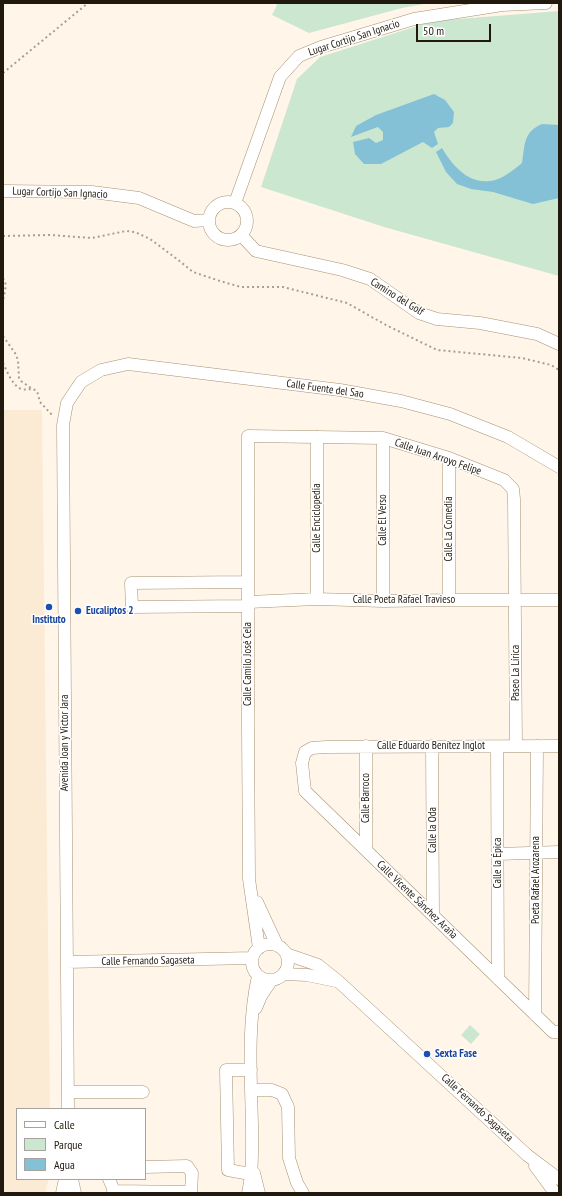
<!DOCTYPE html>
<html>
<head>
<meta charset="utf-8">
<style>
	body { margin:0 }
	#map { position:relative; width:562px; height:1196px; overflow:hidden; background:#fff6e9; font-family:"PT Sans Narrow",sans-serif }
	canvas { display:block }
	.frame { position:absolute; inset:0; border:4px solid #21190d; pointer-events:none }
	.legend { position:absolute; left:16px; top:1108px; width:130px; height:72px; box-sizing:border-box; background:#fff; border:1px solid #a6a39e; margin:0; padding:5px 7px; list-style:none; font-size:12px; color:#21190d }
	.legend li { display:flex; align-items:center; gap:8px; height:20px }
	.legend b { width:20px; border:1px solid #a6a39e }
	.scale { position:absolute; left:416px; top:24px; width:75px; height:18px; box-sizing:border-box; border:2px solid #21190d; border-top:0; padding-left:5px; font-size:12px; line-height:14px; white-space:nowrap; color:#21190d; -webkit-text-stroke:3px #fff; paint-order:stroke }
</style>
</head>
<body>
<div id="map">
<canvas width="562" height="1196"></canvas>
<div class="frame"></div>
<ul class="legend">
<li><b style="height:5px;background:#fff"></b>Calle</li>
<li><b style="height:11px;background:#cce7d0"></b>Parque</li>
<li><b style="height:11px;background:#84c1d6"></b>Agua</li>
</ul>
<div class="scale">50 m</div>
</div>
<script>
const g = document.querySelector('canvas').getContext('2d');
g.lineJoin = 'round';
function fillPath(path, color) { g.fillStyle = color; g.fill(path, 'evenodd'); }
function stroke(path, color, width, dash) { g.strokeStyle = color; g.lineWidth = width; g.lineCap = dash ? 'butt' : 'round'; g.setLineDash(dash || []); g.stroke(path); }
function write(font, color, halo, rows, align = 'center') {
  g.font = font + ' "PT Sans Narrow",sans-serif'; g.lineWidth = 3; g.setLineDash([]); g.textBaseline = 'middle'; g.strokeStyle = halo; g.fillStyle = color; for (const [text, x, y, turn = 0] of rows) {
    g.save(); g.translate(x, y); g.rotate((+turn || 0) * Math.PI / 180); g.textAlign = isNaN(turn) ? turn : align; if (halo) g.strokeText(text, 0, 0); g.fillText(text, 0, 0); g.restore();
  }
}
const built = new Path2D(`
	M3,410H42L50,1109H17V1179H49L45,1193H3Z`);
const green = new Path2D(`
	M274,3H429L402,8L309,33L272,15L277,5Z
	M559,11V276L384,227L261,187L297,79L320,57L433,21Z
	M470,1025L480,1034L471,1044L461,1035Z`);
const water = new Path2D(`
	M434,94L445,100L454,112L453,123L449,127L438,128L434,132L438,144L432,148L423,142L381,164H364L355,154L353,142L369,138L376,143L383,140V132L378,127L351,137L356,126L376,115Z
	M542,124L559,125V198L533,204L493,192L471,189L457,184L446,172L436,152L442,148C452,165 468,184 490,181C502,180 513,170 522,163C525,145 523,132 542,124Z`);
const path = new Path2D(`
	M3,73L88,3
	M3,236L50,235L92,238L126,231L135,232L150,239L177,259L193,272L220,281L241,287H283L347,303L386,325L437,350L522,358L551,365L559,370
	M3,278L6,285L3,301
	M3,336L15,353L18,360L19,378L21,381L31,388
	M3,363C7,371 12,385 21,389C27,391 30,387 37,391L40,402L53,416`);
const minor = new Path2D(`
	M3,191L92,192L139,198L194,221L209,220
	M209 221a19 19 0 1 1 38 0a19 19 0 1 1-38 0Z
	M235,203L280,77L299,56L321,47L414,19L502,5L546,3
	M241,235L256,251L342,270L370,279L419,313L437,319L480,323L537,334L559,344
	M317,437V599
	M383,438V601
	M248,582L131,583L132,607L249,606
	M449,600V458
	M248,602L317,599L383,601L449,600H559
	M366,746V849
	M432,746L433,915
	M559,746L326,747L312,748L305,752L302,763L305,791L553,1032H559
	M497,747L498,979
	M498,854L559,852
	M257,902L277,945
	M252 962a18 18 0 1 1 36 0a18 18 0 1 1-36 0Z
	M259,948L249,879L248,728V436L383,438L449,458L504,480L513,489L514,499L516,746
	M286,954L318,965L338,981L527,1155L559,1179
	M67,962L252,958
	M284,974L307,975L336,981
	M256,1008L261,996L271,981
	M535,1015L537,746
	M251,1090H272L282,1094L288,1107L289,1158L297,1183L303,1193
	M68,1092H143
	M68,1109L63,425L67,403L81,382L101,370L128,364L340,390L401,401L450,414L508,437L559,467
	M535,1166L555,1193
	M145,1167L187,1166L192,1173L191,1193
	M254,1173L259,1193
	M250,1174L228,1170L226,1070H251
	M72,1179L75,1193
	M109,1179L115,1193
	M113,1191L191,1192
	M62,1193L65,1179
	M248,1193C253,1171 252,1148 252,1126C251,1076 247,1025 258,976`);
const markers = [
	[49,607,4,"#1a4fb4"],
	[78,611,4,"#1a4fb4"],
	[427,1054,4,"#1a4fb4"]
];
const streetNames = [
	["Lugar Cortijo San Ignacio",354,38,-18],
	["Lugar Cortijo San Ignacio",60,193,2],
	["Camino del Golf",397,297,32],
	["Calle Fuente del Sao",325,389,8],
	["Calle Juan Arroyo Felipe",438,457,19],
	["Calle Enciclopedia",317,518,-90],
	["Calle El Verso",383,520,-90],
	["Calle La Comedia",449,529,-90],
	["Calle Poeta Rafael Travieso",404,600],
	["Calle Camilo José Cela",248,664,-90],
	["Paseo La Lírica",516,673,-90],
	["Avenida Joan y Victor Jara",65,743,-90],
	["Calle Eduardo Benítez Inglot",431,746],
	["Calle Barroco",366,798,-90],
	["Calle la Oda",433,830,-90],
	["Calle la Épica",498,863,-90],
	["Poeta Rafael Arozarena",536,880,-90],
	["Calle Vicente Sánchez Araña",417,900,44],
	["Calle Fernando Sagaseta",148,961,-1],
	["Calle Fernando Sagaseta",477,1108,43]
];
const transitNames = [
	["Eucaliptos 2",86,611],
	["Instituto",49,620,"center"],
	["Sexta Fase",435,1054]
];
fillPath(built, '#fcebd4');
fillPath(green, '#cce7d0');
fillPath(water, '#84c1d6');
stroke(minor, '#a69174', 13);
stroke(path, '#a89f93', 2, [2, 3]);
stroke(minor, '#fff', 12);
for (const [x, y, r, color] of markers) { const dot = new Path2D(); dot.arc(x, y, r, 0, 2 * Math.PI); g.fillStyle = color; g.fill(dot); stroke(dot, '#fff', 1.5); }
write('11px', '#21190d', '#fff', streetNames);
write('bold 11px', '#164399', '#fff', transitNames, 'left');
</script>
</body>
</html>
